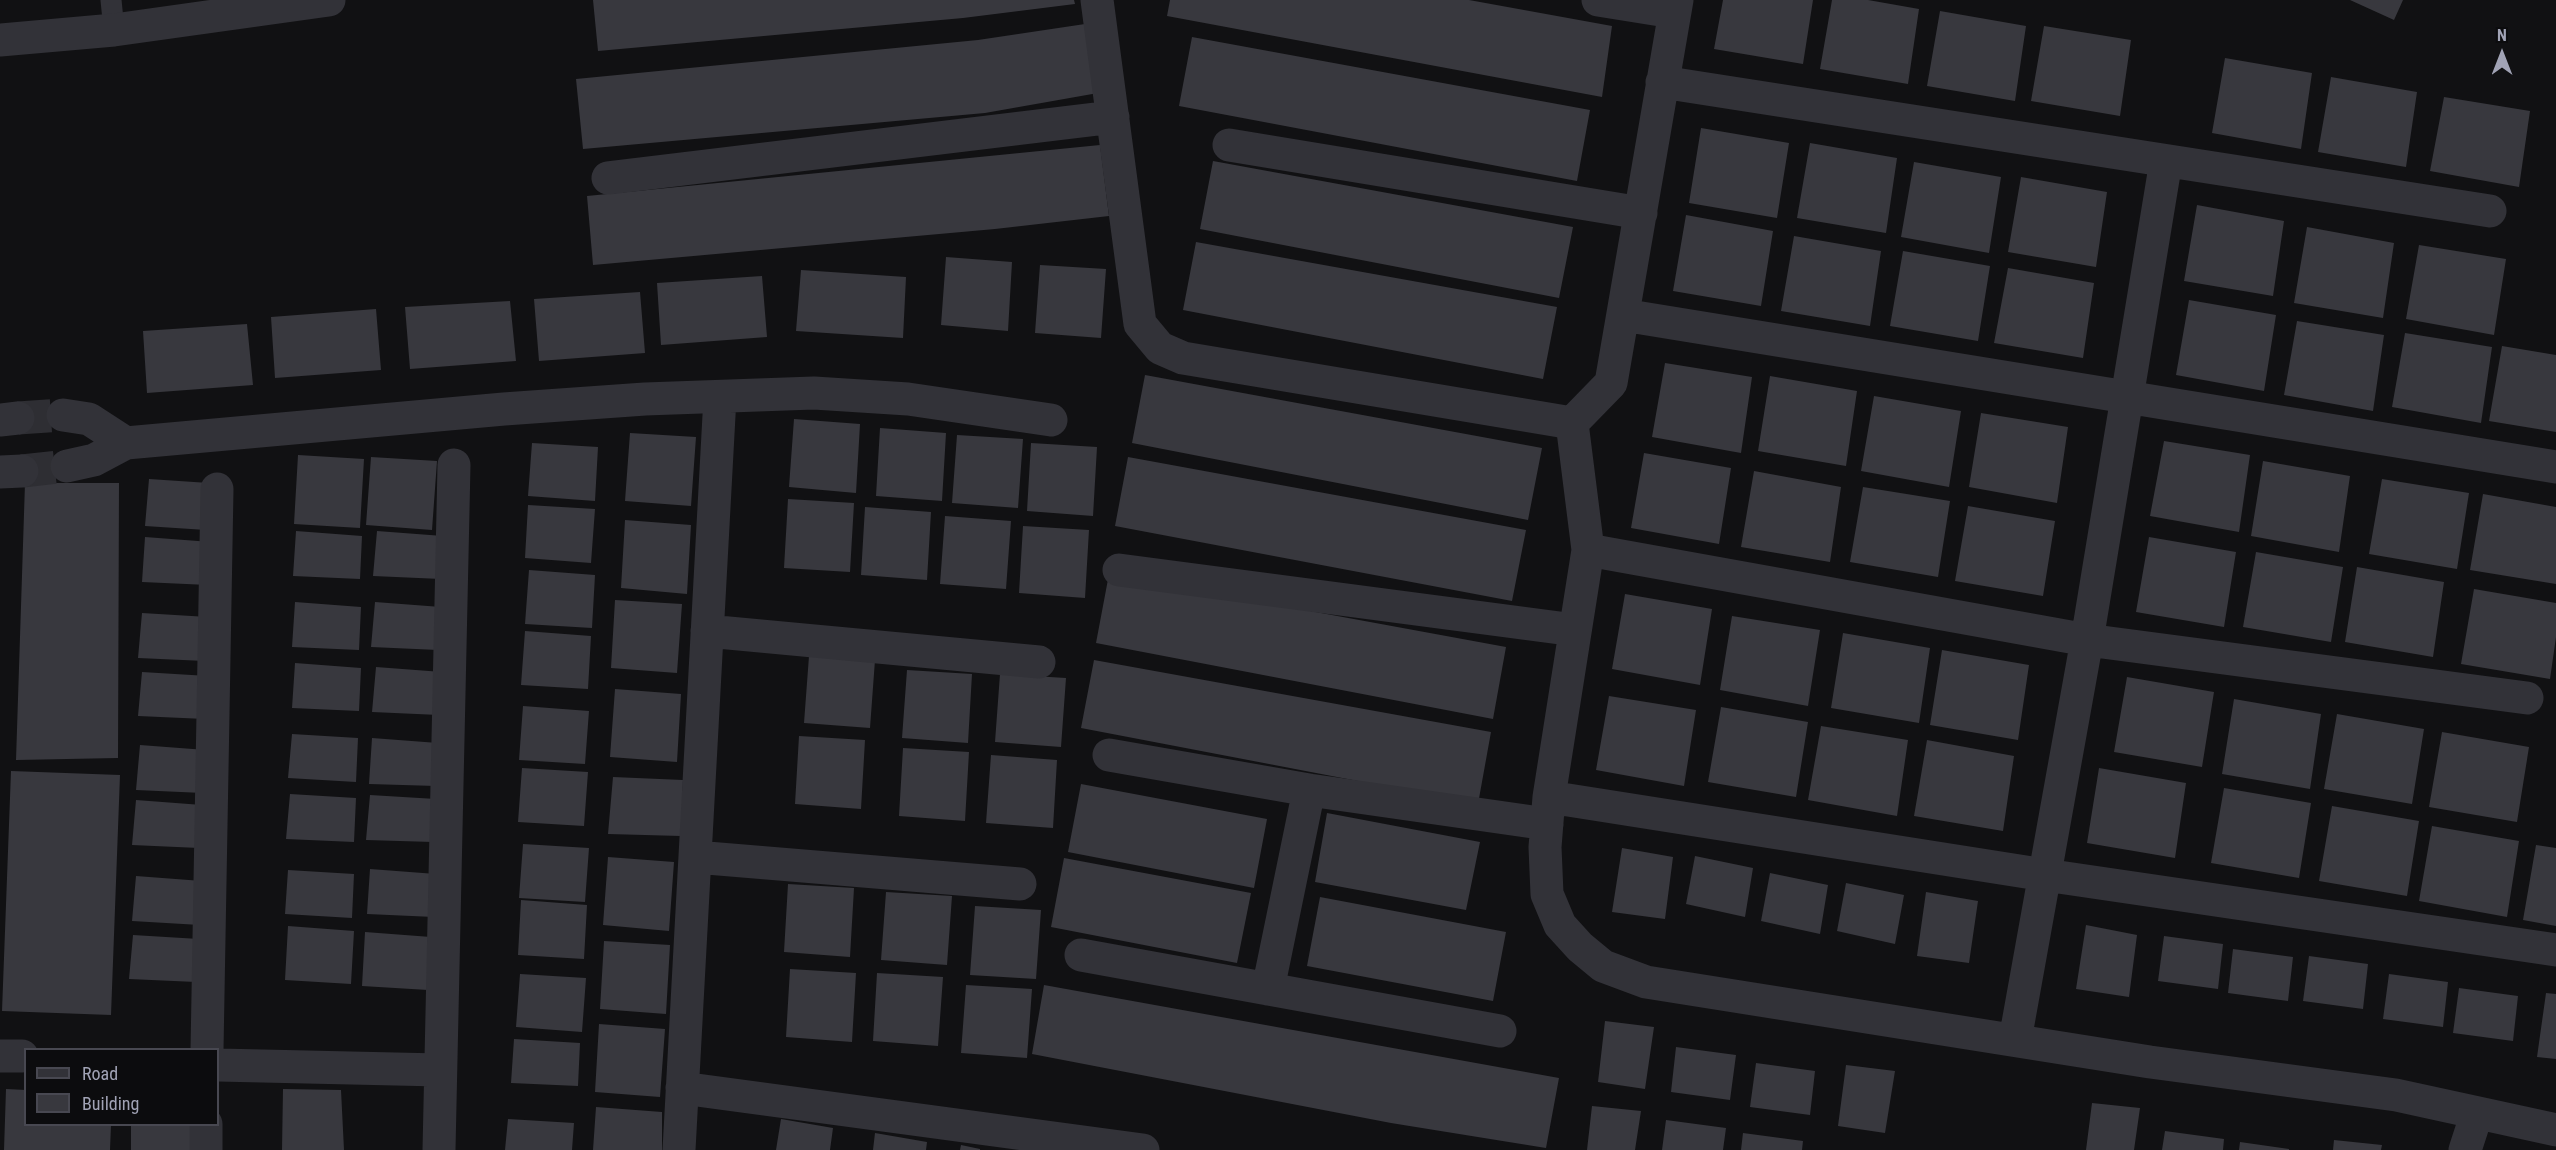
<!DOCTYPE html>
<html>
<head>
<meta charset="utf-8">
<style>
	body { margin:0 }
	#map { position:relative; width:2556px; height:1150px; overflow:hidden; background:#111113; font-family:"Roboto Condensed",sans-serif }
	canvas { display:block }
	.legend { position:absolute; left:24px; top:1048px; width:195px; height:78px; box-sizing:border-box; background:#0c0c0e; border:2px solid #484851; margin:0; padding:8px 10px; list-style:none; font-size:18px; color:#a1a3b5 }
	.legend li { display:flex; align-items:center; gap:12px; height:30px }
	.legend b { width:30px; border:2px solid #484851 }
	.north { position:absolute; left:2472px; top:24px; width:60px; height:60px; -webkit-text-stroke:4px #0c0c0e; paint-order:stroke; rotate:0deg; font-size:16px; font-weight:700; line-height:24px; text-align:center; color:#a1a3b5 }
	.north::after { content:''; display:block; margin:auto; width:21px; height:27px; background:#a1a3b5; clip-path:polygon(50% 0,100% 100%,50% 72%,0 100%) }
</style>
</head>
<body>
<div id="map">
<canvas width="2556" height="1150"></canvas>
<ul class="legend">
<li><b style="height:8px;background:#323238"></b>Road</li>
<li><b style="height:16px;background:#38383e"></b>Building</li>
</ul>
<div class="north">N</div>
</div>
<script>
const g = document.querySelector('canvas').getContext('2d');
g.lineJoin = 'round';
function fillPath(path, color) { g.fillStyle = color; g.fill(path, 'evenodd'); }
function stroke(path, color, width, dash) { g.strokeStyle = color; g.lineWidth = width; g.lineCap = dash ? 'butt' : 'round'; g.setLineDash(dash || []); g.stroke(path); }
const building = new Path2D(`
	M593,0H1074L1075,4L963,18L598,51Z
	M1170,0H1469L1612,26L1602,97L1167,16Z
	M1723,0H1813L1803,64L1714,49Z
	M1832,0H1868L1919,9L1908,84L1820,69Z
	M2350,0H2403L2394,20Z
	M1940,11L2026,26L2015,101L1927,86Z
	M1085,24L1098,93L985,113L583,149L576,79L978,40Z
	M2044,26L2131,40L2120,116L2031,101Z
	M1192,37L1590,110L1577,181L1179,106Z
	M2225,58L2312,73L2301,149L2212,133Z
	M2331,77L2417,92L2406,167L2318,152Z
	M2444,97L2530,111L2519,187L2430,171Z
	M1701,128L1789,143L1777,218L1689,203Z
	M1810,143L1897,158L1886,233L1797,218Z
	M1100,145L1109,216L995,229L593,265L587,196Z
	M1213,161L1573,227L1559,298L1200,229Z
	M1914,162L2001,177L1989,253L1901,237Z
	M2021,177L2107,192L2096,267L2008,252Z
	M2197,205L2284,221L2273,296L2184,281Z
	M1686,215L1773,231L1761,306L1673,291Z
	M2307,227L2394,243L2383,318L2294,303Z
	M1794,236L1881,251L1870,326L1781,311Z
	M1196,242L1557,307L1543,379L1183,310Z
	M2419,245L2506,259L2494,335L2406,319Z
	M1903,251L1990,266L1978,341L1890,326Z
	M946,257L1012,262L1008,331L941,325Z
	M1040,265L1106,269L1101,338L1035,333Z
	M2008,268L2094,283L2083,358L1994,343Z
	M801,270L906,277L903,338L796,331Z
	M762,276L767,337L661,345L657,283Z
	M640,292L645,353L539,361L534,299Z
	M2189,300L2276,315L2264,391L2176,375Z
	M510,301L516,361L410,369L405,307Z
	M376,309L381,370L275,378L271,317Z
	M2297,321L2384,335L2373,411L2284,395Z
	M247,324L253,385L147,393L143,331Z
	M2405,333L2492,347L2481,423L2392,407Z
	M2502,346L2556,355V432L2489,421Z
	M1665,363L1752,377L1741,453L1652,437Z
	M1145,375L1542,448L1528,520L1132,443Z
	M1770,376L1857,391L1846,466L1758,451Z
	M1874,396L1961,411L1949,487L1861,471Z
	M1981,413L2068,427L2057,503L1969,487Z
	M794,419L860,424L856,493L789,487Z
	M880,428L946,433L942,501L876,496Z
	M630,433L696,437L691,506L625,501Z
	M957,435L1023,439L1018,508L952,503Z
	M2164,441L2250,455L2239,532L2150,516Z
	M532,443L598,447L595,501L528,496Z
	M1031,443L1097,447L1093,516L1027,511Z
	M1644,453L1731,468L1719,544L1631,528Z
	M298,455L364,459L360,528L294,524Z
	M371,457L437,461L432,530L366,525Z
	M1128,457L1526,530L1512,601L1115,526Z
	M2263,461L2350,476L2339,552L2251,536Z
	M1754,471L1841,487L1830,562L1741,547Z
	M149,479L209,483L206,530L145,526Z
	M2382,479L2469,493L2457,569L2369,554Z
	M25,483H119L118,758L16,760Z
	M1863,487L1950,501L1938,577L1850,562Z
	M2483,494L2556,507V584L2470,570Z
	M788,499L854,503L850,572L784,568Z
	M528,505L595,509L591,563L525,558Z
	M1968,506L2055,521L2043,596L1955,581Z
	M865,507L931,512L927,580L861,575Z
	M945,516L1011,521L1006,589L940,584Z
	M625,520L691,525L687,594L621,588Z
	M1023,526L1089,530L1085,598L1019,593Z
	M296,531L362,536L360,579L293,576Z
	M377,531L443,536L441,579L373,576Z
	M145,537L211,542L208,585L142,582Z
	M2149,537L2236,552L2224,627L2136,612Z
	M2256,552L2343,567L2331,642L2243,627Z
	M2357,567L2444,582L2433,657L2345,642Z
	M529,570L595,575L592,628L525,624Z
	M1109,574L1506,647L1493,719L1096,643Z
	M2474,589L2556,603V637L2550,679L2461,664Z
	M1625,594L1712,609L1700,685L1612,669Z
	M615,600L682,604L677,673L611,668Z
	M295,602L361,607L359,650L292,647Z
	M375,602L441,607L438,650L371,647Z
	M142,613L208,617L205,661L138,658Z
	M1732,616L1820,630L1808,706L1720,690Z
	M525,631L591,636L588,689L521,685Z
	M1843,633L1930,648L1919,723L1831,708Z
	M1942,650L2029,665L2018,740L1930,725Z
	M809,656L875,660L870,728L804,723Z
	M1094,660L1491,732L1478,804L1081,728Z
	M295,663L361,668L359,711L292,708Z
	M376,667L442,672L439,715L372,712Z
	M907,670L972,674L968,743L902,738Z
	M142,672L208,676L205,719L138,716Z
	M1000,674L1066,678L1061,747L995,742Z
	M2127,677L2214,692L2202,767L2114,752Z
	M615,689L681,694L677,762L610,757Z
	M1609,696L1696,710L1684,786L1596,770Z
	M2234,699L2321,714L2310,789L2222,774Z
	M523,706L589,711L585,764L519,760Z
	M1721,707L1808,722L1796,797L1708,782Z
	M2337,714L2424,729L2412,804L2324,789Z
	M1821,726L1908,740L1897,816L1808,800Z
	M2442,732L2529,747L2517,822L2429,807Z
	M292,734L358,738L356,782L288,778Z
	M799,736L865,740L861,809L795,804Z
	M372,738L438,743L436,786L369,784Z
	M1927,740L2014,756L2003,831L1914,816Z
	M140,745L206,750L203,793L136,790Z
	M903,748L969,752L965,821L899,816Z
	M991,755L1057,760L1053,828L986,823Z
	M522,768L588,772L584,826L518,822Z
	M2099,768L2186,783L2175,858L2087,843Z
	M11,771L120,775L111,1015L2,1011Z
	M613,777L683,780L681,836L608,834Z
	M1081,784L1267,819L1254,888L1068,852Z
	M2224,788L2311,803L2299,878L2211,863Z
	M290,794L356,798L354,842L286,839Z
	M370,795L436,799L433,842L366,840Z
	M136,800L202,805L199,848L132,845Z
	M2332,806L2419,821L2407,896L2319,881Z
	M1327,813L1480,842L1466,910L1315,882Z
	M2432,826L2519,841L2507,917L2419,901Z
	M523,844L589,848L585,902L519,898Z
	M2536,845L2556,848V926L2523,920Z
	M1622,848L1673,857L1665,919L1612,912Z
	M1695,856L1753,868L1745,917L1686,904Z
	M608,857L674,862L669,931L603,925Z
	M1064,858L1251,893L1237,963L1051,927Z
	M370,869L436,874L434,917L367,914Z
	M288,870L354,874L352,918L285,914Z
	M1770,873L1828,885L1820,934L1761,921Z
	M136,876L202,881L200,925L132,921Z
	M1846,883L1904,895L1895,944L1837,931Z
	M788,884L854,888L850,957L784,952Z
	M886,892L952,896L947,965L881,960Z
	M1926,892L1978,901L1969,963L1917,956Z
	M1320,897L1506,932L1493,1001L1307,966Z
	M521,900L587,905L584,959L518,955Z
	M975,906L1041,910L1036,979L970,975Z
	M2086,925L2137,935L2129,997L2076,989Z
	M288,926L354,931L351,984L285,980Z
	M365,932L431,937L428,990L362,986Z
	M133,935L199,939L196,982L129,979Z
	M2164,936L2223,944L2218,989L2158,981Z
	M604,941L670,945L666,1014L600,1009Z
	M2233,949L2293,957L2288,1001L2228,993Z
	M2309,956L2368,964L2363,1009L2303,1001Z
	M790,969L856,973L852,1042L786,1037Z
	M877,973L943,977L938,1046L873,1041Z
	M520,974L586,978L582,1032L516,1027Z
	M2389,974L2448,982L2443,1027L2383,1019Z
	M966,985L1032,989L1027,1058L961,1053Z
	M1044,985L1559,1078L1546,1148L1391,1123L1032,1054Z
	M2459,988L2518,996L2513,1041L2453,1033Z
	M2546,993L2556,994V1059L2537,1057Z
	M1605,1021L1654,1027L1645,1089L1598,1082Z
	M599,1024L665,1029L660,1097L595,1092Z
	M514,1039L580,1043L578,1086L511,1083Z
	M1676,1047L1736,1055L1730,1100L1671,1092Z
	M1756,1063L1815,1071L1810,1115L1750,1107Z
	M1846,1065L1895,1071L1885,1133L1838,1126Z
	M6,1089L26,1090V1125H111L110,1150H4Z
	M283,1089L341,1090L344,1150H282Z
	M2092,1103L2140,1108L2134,1150H2086Z
	M1592,1106L1641,1111L1635,1150H1587Z
	M596,1107L662,1112V1150H593Z
	M508,1119L574,1123L572,1150H505Z
	M781,1119L833,1128L830,1150H776Z
	M1666,1120L1726,1128L1723,1150H1662Z
	M131,1125H193V1150H131Z
	M2165,1131L2224,1139L2223,1150H2162Z
	M875,1133L927,1142L926,1150H873Z
	M1743,1133L1803,1141L1802,1150H1741Z
	M2334,1140L2382,1145L2381,1150H2333Z
	M2240,1142L2289,1149V1150H2239Z
	M961,1145L980,1149V1150H960Z`);
const minorTunnel = new Path2D(`
	M18,418L63,415
	M22,471L67,466`);
const service = new Path2D(`
	M111,0L114,30`);
const minor = new Path2D(`
	M1097,0L1140,324L1160,348L1183,358L1572,423
	M1598,0L1673,12
	M1677,0L1611,383L1572,423L1588,550L1549,797L1545,847L1547,894L1560,925L1580,947L1603,966L1646,982L2150,1062L2396,1095L2556,1130
	M0,40L114,30L329,0
	M1662,82L2490,211
	M1229,145L1641,213
	M608,178L1113,117
	M1623,315L2556,467
	M63,415L89,419L126,443
	M0,420L18,418
	M67,466L94,460L126,443L504,409L645,399L814,393L908,399L1051,420
	M0,472L22,471
	M1588,550L2087,640L2527,698
	M1119,570L1575,630
	M707,631L1039,662
	M1109,755L1309,790L1547,824
	M1549,797L2045,875L2556,950
	M695,857L1020,884
	M1081,955L1500,1031
	M1268,989L1309,790
	M2015,1040L2087,640L2166,161
	M207,1050L217,489
	M0,1056H22
	M218,1065L440,1070
	M682,1088L1143,1150
	M206,1150V1124
	M439,1150L454,465
	M679,1150L720,397
	M2465,1150L2477,1113`);
fillPath(building, '#38383e');
stroke(minorTunnel, '#2e2e33', 33, [33, 16]);
stroke(service, '#323238', 21);
stroke(minor, '#323238', 33);
</script>
</body>
</html>
